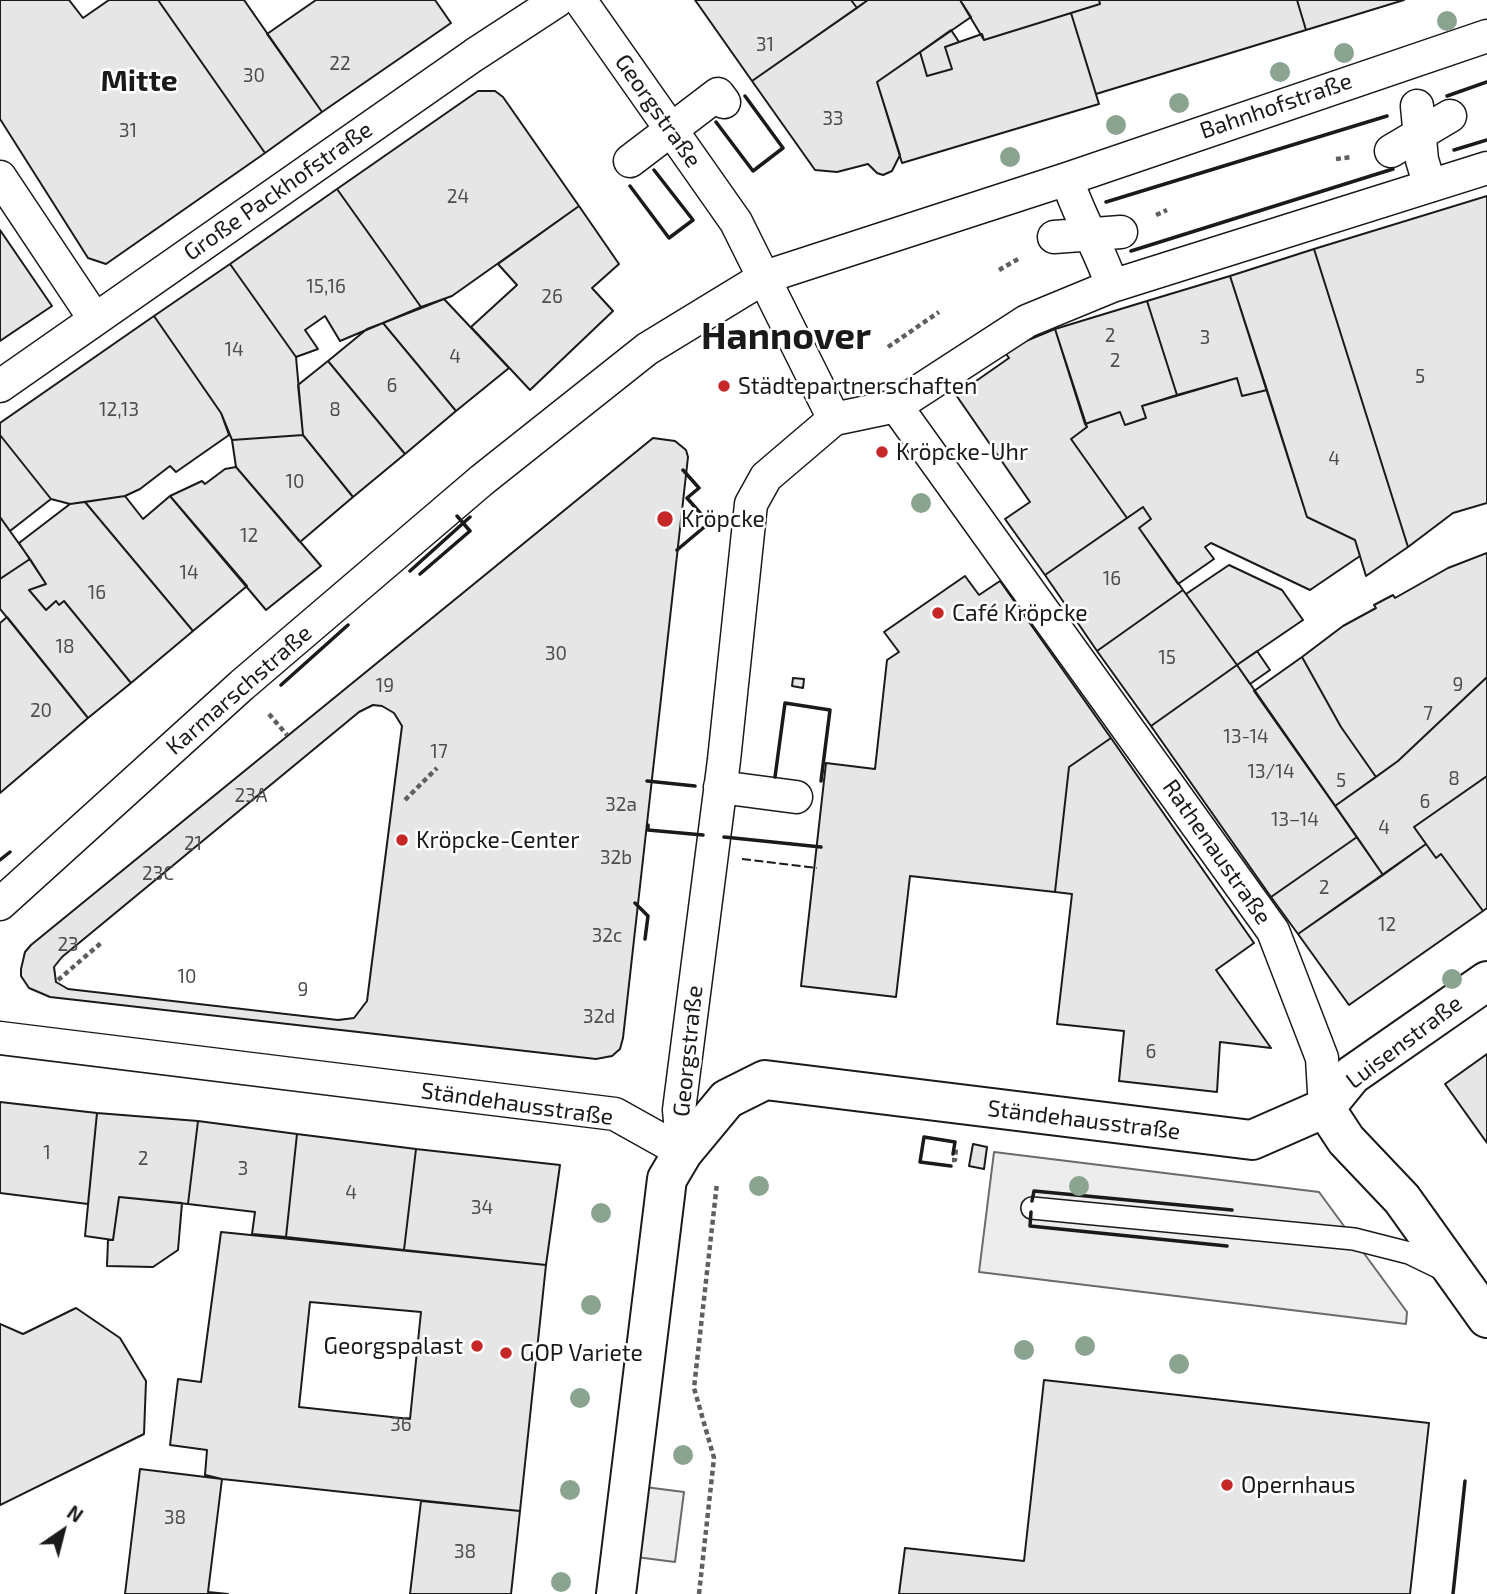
<!DOCTYPE html>
<html>
<head>
<meta charset="utf-8">
<style>
	body { margin:0 }
	#map { position:relative; width:1487px; height:1594px; overflow:hidden; background:#fff; font-family:"Exo 2",sans-serif }
	canvas { display:block }
	.north { position:absolute; left:28px; top:1496px; width:70px; height:70px; -webkit-text-stroke:5px #fff; paint-order:stroke; rotate:35deg; font-size:19px; font-weight:700; line-height:28px; text-align:center; color:#1a1a1a }
	.north::after { content:''; display:block; margin:auto; width:24px; height:32px; background:#1a1a1a; clip-path:polygon(50% 0,100% 100%,50% 72%,0 100%) }
</style>
</head>
<body>
<div id="map">
<canvas width="1487" height="1594"></canvas>
<div class="north">N</div>
</div>
<script>
const g = document.querySelector('canvas').getContext('2d');
g.lineJoin = 'round';
function fillPath(path, color) { g.fillStyle = color; g.fill(path, 'evenodd'); }
function stroke(path, color, width, dash) { g.strokeStyle = color; g.lineWidth = width; g.lineCap = dash ? 'butt' : 'round'; g.setLineDash(dash || []); g.stroke(path); }
function write(font, color, halo, rows, align = 'center') {
  g.font = font + ' "Exo 2",sans-serif'; g.lineWidth = 5; g.setLineDash([]); g.textBaseline = 'middle'; g.strokeStyle = halo; g.fillStyle = color; for (const [text, x, y, turn = 0] of rows) {
    g.save(); g.translate(x, y); g.rotate((+turn || 0) * Math.PI / 180); g.textAlign = isNaN(turn) ? turn : align; if (halo) g.strokeText(text, 0, 0); g.fillText(text, 0, 0); g.restore();
  }
}
const green = new Path2D(`
	M994,1152L1319,1192L1407,1312L1406,1324L979,1272Z
	M645,1487L684,1492L675,1562L636,1557Z`);
const building = new Path2D(`
	M0,0H69L83,18L109,0H158L265,153L106,264L88,258L0,119Z
	M158,0H244L322,112L265,153Z
	M316,0H435L451,23L322,112L267,34Z
	M695,0H851L857,8L752,81Z
	M851,0H868L857,8Z
	M868,0H960L971,17L877,82L900,155L892,171L883,175L877,173L868,164L837,172L815,170L752,81Z
	M960,0H1099L1100,4L984,40Z
	M1099,0H1297L1306,30L1096,94L1071,13L1100,4Z
	M1297,0H1404L1306,30Z
	M1071,13L1099,104L902,163L877,82L920,52L927,76L952,69L945,47L982,34L984,40Z
	M951,30L959,42L945,47L952,69L927,76L920,52Z
	M478,91H495L503,97L579,206L452,296L421,307L337,189Z
	M337,189L421,307L340,341L325,316L305,330L318,349L296,357L230,264Z
	M1487,196V503L1453,513L1408,547L1314,249Z
	M579,206L619,264L592,288L613,311L530,390L471,327L517,285L498,264Z
	M0,230L52,306L0,341Z
	M1314,249L1408,547L1366,576L1355,540L1307,517L1230,276Z
	M230,264L296,357L303,435L232,440L221,413L154,316Z
	M1230,276L1267,390L1242,396L1237,378L1177,395L1147,301Z
	M444,299L509,368L456,411L383,323Z
	M1147,301L1177,395L1142,406L1146,418L1125,425L1120,412L1085,424L1055,329Z
	M154,316L221,413L229,435L176,472L170,466L140,489L125,496L70,504L51,499L0,435V423Z
	M383,323L456,411L405,454L328,361L367,329Z
	M1055,329L1087,427L1071,439L1127,518L1045,575L1005,519L1030,502L956,395L1009,358L1006,354L1021,343Z
	M328,361L405,454L353,497L303,435L298,385Z
	M1237,378L1242,396L1267,390L1307,517L1355,540L1360,556L1310,590L1211,543L1205,547L1214,559L1178,584L1139,528L1151,519L1143,507L1127,518L1071,439L1087,427L1085,424L1120,412L1125,425L1146,418L1142,406Z
	M0,435L51,499L10,531L0,517Z
	M303,435L353,497L300,542L236,467L232,440Z
	M653,438L675,441L686,450L688,457L623,1038L620,1049L612,1056L596,1059L50,997L29,988L21,976V969L25,952L31,945Z
	M236,467L321,566L266,610L170,496L202,481L205,484L225,469Z
	M125,496L143,519L170,496L247,586L193,631L85,502Z
	M85,502L193,631L131,683L64,601L59,605L56,601L46,610L29,590L46,584L19,543L70,504Z
	M1143,507L1151,519L1139,528L1183,590L1097,651L1045,575Z
	M0,517L30,559L0,579Z
	M1487,553V677L1398,761L1376,777L1341,727L1302,657L1343,626L1376,608L1374,605L1393,595L1395,598L1448,568Z
	M30,559L46,584L29,590L46,610L56,601L59,605L64,601L131,683L88,718L0,609V579Z
	M1229,565L1282,590L1303,620L1237,665L1186,594Z
	M965,576L979,595L1000,581L1111,738L1069,767L1055,892L910,876L896,997L801,986L826,763L875,769L887,660L899,652L884,632Z
	M1183,590L1237,665L1151,726L1097,651Z
	M7,617L88,718L0,793V623Z
	M1257,651L1270,670L1250,684L1237,665Z
	M1302,657L1341,727L1376,777L1335,806L1254,691Z
	M1237,665L1357,837L1271,897L1151,726Z
	M1487,677V776L1414,827L1426,844L1383,875L1335,806L1398,761Z
	M793,678L804,679L803,688L792,686Z
	M373,705L382,706L394,713L402,726L367,1001L354,1018L338,1020L68,989L56,982L54,967L62,957L359,712Z
	M1111,738L1254,943L1216,970L1271,1048L1220,1042L1217,1092L1119,1081L1124,1031L1057,1024L1072,894L1055,892L1069,767Z
	M1487,776V908L1483,911L1441,854L1436,858L1414,827Z
	M1357,837L1383,875L1298,934L1271,897Z
	M1426,844L1436,858L1441,854L1483,911L1349,1005L1298,934Z
	M1487,1054V1143L1445,1084Z
	M0,1102L97,1113L88,1204L0,1193Z
	M97,1113L198,1121L188,1204L119,1197L113,1240L85,1236Z
	M198,1121L297,1134L286,1237L252,1234L255,1212L188,1204Z
	M297,1134L416,1149L404,1250L286,1237Z
	M973,1144L987,1147L984,1169L969,1166Z
	M416,1149L560,1165L546,1265L404,1250Z
	M119,1197L182,1203L178,1250L153,1267L107,1266L108,1240H113Z
	M221,1232L546,1265L520,1511L222,1479L205,1475L207,1450L170,1445L178,1379L201,1382ZM310,1302L421,1312L410,1419L299,1407Z
	M76,1308L120,1338L146,1381L144,1434L0,1505V1324L23,1334Z
	M1044,1380L1429,1423L1410,1594H899L905,1548L1024,1561Z
	M140,1469L222,1479L208,1592L228,1594H125Z
	M421,1501L520,1511L511,1594H410Z`);
const path = new Path2D(`
	M1336,159L1352,157
	M1156,215L1167,210
	M999,270L1020,258
	M888,347L939,312
	M269,714L287,735
	M405,800L437,768
	M58,980L101,943
	M952,1160H955L956,1147
	M699,1594L714,1458L694,1388L717,1183`);
const service = new Path2D(`
	M1032,1208L1354,1239L1409,1253L1446,1271`);
const pedestrian = new Path2D(`
	M580,0L736,222L834,419
	M1417,106L1422,160L1430,186
	M1391,151L1450,116
	M630,161L718,94L724,102
	M0,177L94,318
	M1067,179C1079,217 1100,249 1112,286
	M1054,237L1121,232
	M0,386L474,55L558,0
	M896,406L1273,931L1322,1058L1325,1108
	M720,787L796,797
	M0,904L242,685L482,480L647,349L765,277L1067,179L1487,36
	M0,1038L615,1114L683,1152
	M683,1152L679,1110L724,760L751,504L766,477L834,419L896,406L1027,321L1112,286L1487,168`);
const minor = new Path2D(`
	M1325,1108L1346,1140L1402,1199L1487,1318
	M616,1594L667,1179L683,1152L727,1099L765,1080L1252,1140L1325,1108L1352,1075L1487,981`);
const fence = new Path2D(`
	M742,859L817,868`);
const wall = new Path2D(`
	M1447,96L1487,82
	M716,122L753,171L783,148L745,96
	M1454,150L1487,140
	M630,186L669,238L693,220L654,170
	M1106,202L1387,116
	M1131,251L1393,169
	M677,550L709,523L687,498L699,488L683,470
	M410,571L470,517
	M420,574L470,531L457,516
	M281,685L348,625
	M775,777L785,703L830,710L821,781
	M647,781L695,786
	M648,825V830L703,835
	M724,837L821,847
	M0,860L10,852
	M635,903L648,916L645,939
	M951,1166L920,1162L924,1137L955,1142L953,1154
	M1032,1201L1034,1191L1232,1210
	M1031,1212L1030,1226L1227,1246
	M1453,1594L1465,1481`);
const trees = [
	[1447,21],
	[1344,53],
	[1280,72],
	[1179,103],
	[1116,125],
	[1010,157],
	[921,503],
	[1452,979],
	[759,1186],
	[1079,1186],
	[601,1213],
	[591,1305],
	[1085,1346],
	[1024,1350],
	[1179,1364],
	[580,1398],
	[683,1455],
	[570,1490],
	[561,1582]
];
const markers = [
	[724,386,7,"#c62828"],
	[882,452,7,"#c62828"],
	[665,519,9,"#c62828"],
	[938,613,7,"#c62828"],
	[402,840,7,"#c62828"],
	[477,1346,7,"#c62828"],
	[506,1353,7,"#c62828"],
	[1227,1485,7,"#c62828"]
];
const numberNames = [
	["31",765,45],
	["22",340,64],
	["30",254,76],
	["33",833,119],
	["31",128,131],
	["24",458,197],
	["15,16",326,287],
	["26",552,297],
	["2",1110,336],
	["3",1205,338],
	["14",234,350],
	["4",455,357],
	["2",1115,361],
	["5",1420,377],
	["6",392,386],
	["12,13",119,410],
	["8",335,410],
	["4",1334,459],
	["10",295,482],
	["12",249,536],
	["14",189,573],
	["16",1112,579],
	["16",97,593],
	["18",65,647],
	["30",556,654],
	["15",1167,658],
	["9",1458,685],
	["19",385,686],
	["20",41,711],
	["7",1428,714],
	["13-14",1246,737],
	["17",439,752],
	["13/14",1271,772],
	["8",1454,779],
	["5",1341,781],
	["23A",251,796],
	["6",1425,802],
	["32a",621,805],
	["13–14",1295,820],
	["4",1384,828],
	["21",193,844],
	["32b",616,858],
	["23C",158,874],
	["2",1324,888],
	["12",1387,925],
	["32c",607,936],
	["23",68,945],
	["10",187,977],
	["9",303,990],
	["32d",599,1017],
	["6",1151,1052],
	["1",47,1153],
	["2",143,1159],
	["3",243,1169],
	["4",351,1193],
	["34",482,1208],
	["36",401,1425],
	["38",175,1518],
	["38",465,1552]
];
const streetNames = [
	["Bahnhofstraße",1276,106,-19],
	["Georgstraße",658,111,55],
	["Große Packhofstraße",278,191,-35],
	["Karmarschstraße",239,690,-41],
	["Rathenaustraße",1217,852,55],
	["Luisenstraße",1404,1042,-37],
	["Georgstraße",688,1051,-84],
	["Ständehausstraße",517,1104,8],
	["Ständehausstraße",1084,1120,7]
];
const poiNames = [
	["Städtepartnerschaften",738,386],
	["Kröpcke-Uhr",896,452],
	["Kröpcke",681,519],
	["Café Kröpcke",952,613],
	["Kröpcke-Center",416,840],
	["Georgspalast",463,1346,"right"],
	["GOP Variete",520,1353],
	["Opernhaus",1241,1485]
];
const districtNames = [
	["Mitte",139,81]
];
const townNames = [
	["Hannover",786,337]
];
fillPath(green, '#ededed');
stroke(green, '#6a6a6a', 2);
fillPath(building, '#e6e6e6');
stroke(building, '#1a1a1a', 2);
stroke(service, '#1a1a1a', 24);
stroke(pedestrian, '#1a1a1a', 35);
stroke(minor, '#1a1a1a', 42);
stroke(path, '#5f5f5f', 4.5, [5, 3.5]);
stroke(service, '#fff', 21);
stroke(pedestrian, '#fff', 32);
stroke(minor, '#fff', 38);
stroke(fence, '#1a1a1a', 2, [9, 3.5]);
stroke(wall, '#1a1a1a', 3.5);
g.fillStyle = '#8aa48f';
for (const [x, y] of trees) { g.beginPath(); g.arc(x, y, 10, 0, 2 * Math.PI); g.fill(); }
for (const [x, y, r, color] of markers) { const dot = new Path2D(); dot.arc(x, y, r, 0, 2 * Math.PI); g.fillStyle = color; g.fill(dot); stroke(dot, '#fff', 2.5); }
write('19px', '#4d4d4d', null, numberNames);
write('23px', '#1a1a1a', '#fff', streetNames);
write('23px', '#1a1a1a', '#fff', poiNames, 'left');
write('bold 30px', '#1a1a1a', '#fff', districtNames);
write('bold 37px', '#1a1a1a', '#fff', townNames);
</script>
</body>
</html>
